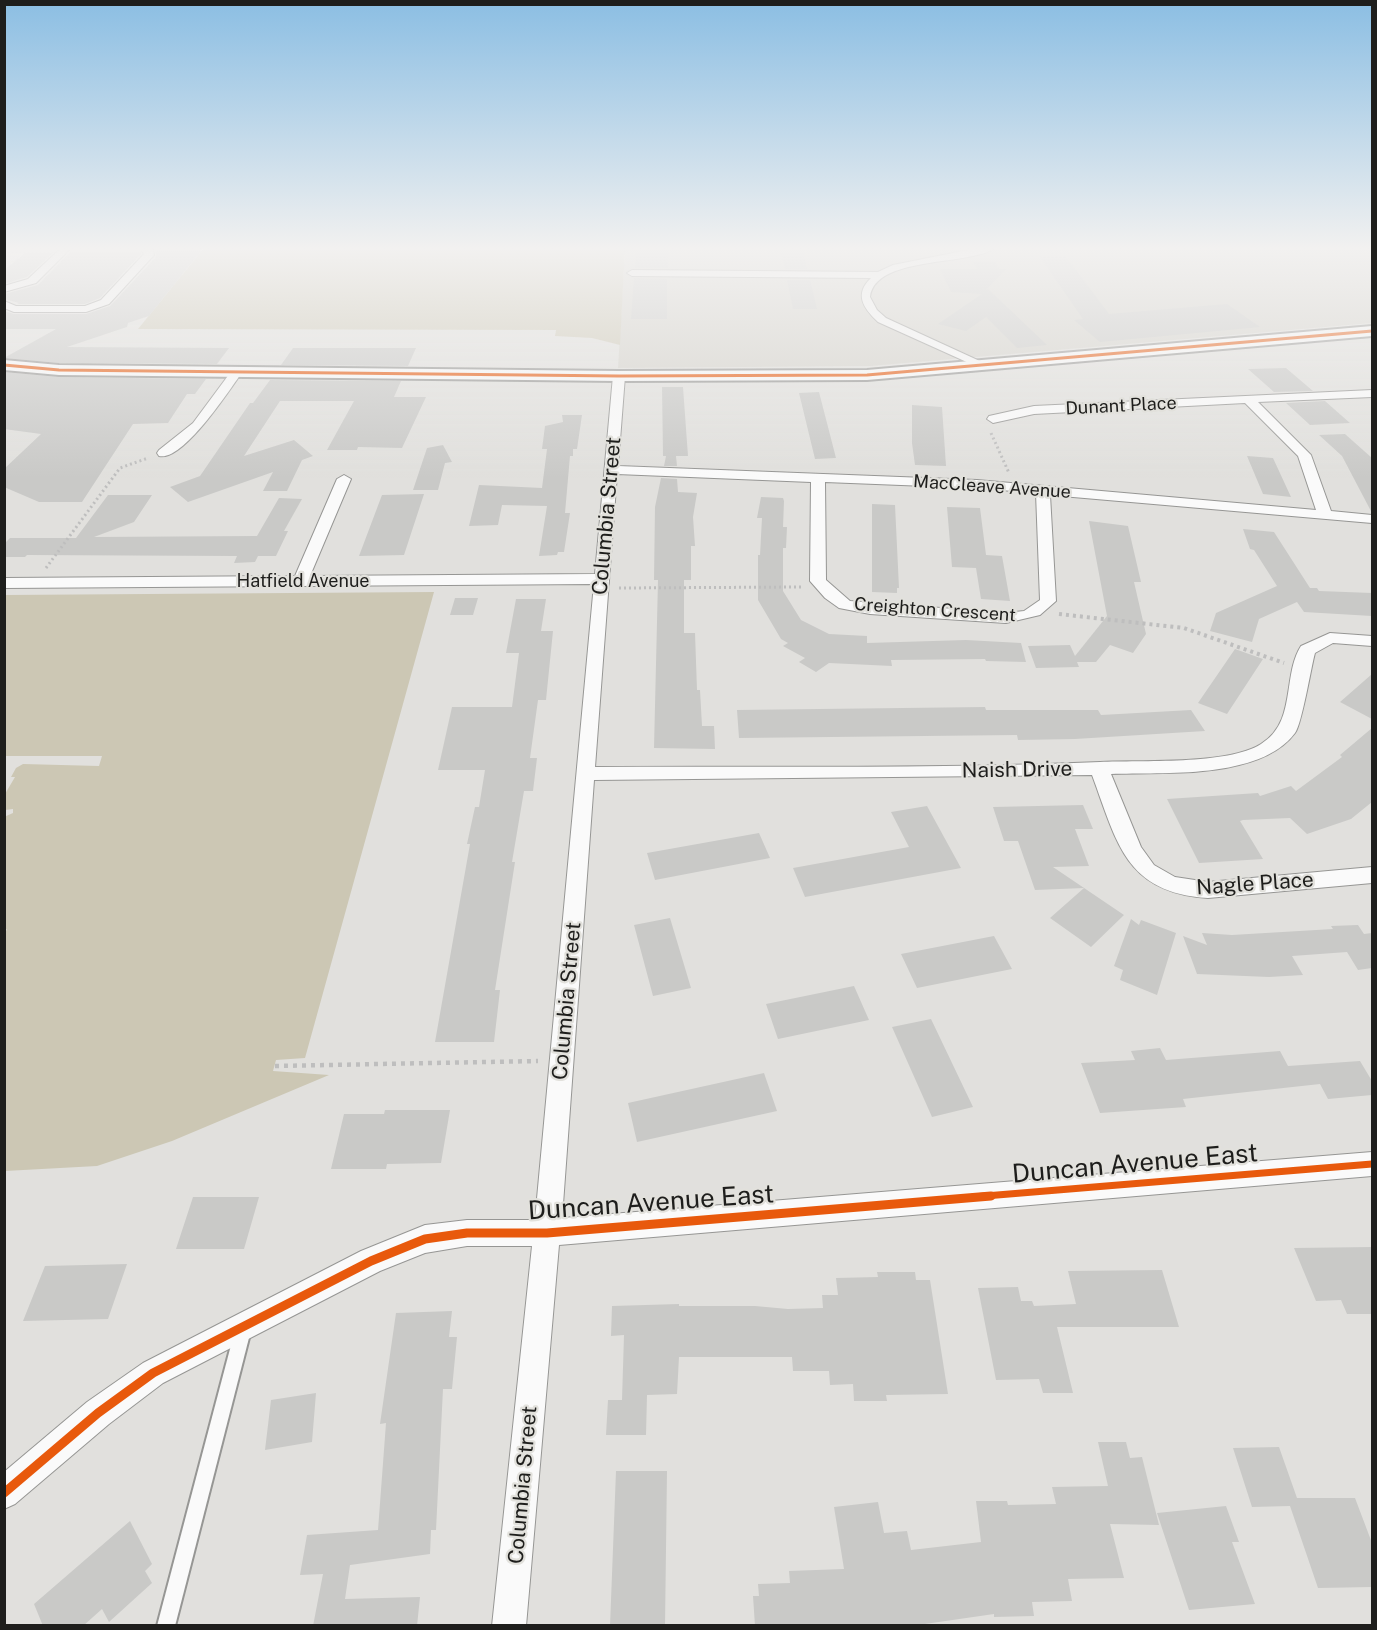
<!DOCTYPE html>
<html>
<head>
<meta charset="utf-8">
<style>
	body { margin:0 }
	#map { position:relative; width:1377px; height:1630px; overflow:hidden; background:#e1e0dd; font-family:"Public Sans",sans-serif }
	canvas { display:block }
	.frame { position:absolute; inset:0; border:6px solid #1e1e1c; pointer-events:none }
</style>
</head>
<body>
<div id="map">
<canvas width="1377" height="1630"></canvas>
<div class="frame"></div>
</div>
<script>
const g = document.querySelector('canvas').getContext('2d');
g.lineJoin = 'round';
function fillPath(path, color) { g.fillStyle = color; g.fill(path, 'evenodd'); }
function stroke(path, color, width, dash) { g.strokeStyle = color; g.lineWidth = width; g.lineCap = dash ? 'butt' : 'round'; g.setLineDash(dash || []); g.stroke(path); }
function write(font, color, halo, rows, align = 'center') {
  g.font = font + ' "Public Sans",sans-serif'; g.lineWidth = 4.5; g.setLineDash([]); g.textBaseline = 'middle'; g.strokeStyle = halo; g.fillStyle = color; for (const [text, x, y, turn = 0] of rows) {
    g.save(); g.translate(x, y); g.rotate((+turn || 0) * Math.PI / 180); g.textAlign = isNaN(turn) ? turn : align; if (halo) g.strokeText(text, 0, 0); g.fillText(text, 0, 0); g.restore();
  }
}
const built = new Path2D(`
	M625,249H1372V323L871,366L618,368Z`);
const green = new Path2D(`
	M203,249H625L620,345L592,338L555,336L556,330L138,329Z
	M434,592L305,1058L276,1060L273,1071L329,1075L172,1141L97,1166L5,1171L4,932L7,930L4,926V817L13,813V809L5,810V794L15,777H11L16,768L23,764L99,766L102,756H5V595Z`);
const building = new Path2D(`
	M636,249H668V268H635Z
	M780,249H802L807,269H785Z
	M156,251H201L149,316L128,323L127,327L67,347L229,348L217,364L59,363L4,358L56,329H4V311L14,314H86L110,306L156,257Z
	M70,252H140L141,254L100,298L85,304H17L19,303L4,299V294L38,285Z
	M25,253H53L27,277L4,284V270Z
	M1040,257H1066L1109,314L1227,304L1260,327L1100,342L1074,320L1083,319Z
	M973,262H995L999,269H1006L985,291L988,289L1047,345L1017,348L986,317L966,331L938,324L982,294L951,292L940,269H977Z
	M634,278L667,279V319H631Z
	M787,280H810L817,309H793Z
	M293,348H416L408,366L281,365Z
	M1286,368L1313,391L1274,392L1248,369Z
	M4,372L59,377L206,379L195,394H187L168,423L133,424L82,502H39L4,487V469L41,434L4,429Z
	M270,380L401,381L394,397H426L402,448L358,447L357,450H327L354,401H280L244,456L294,440L313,456L302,460L287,491H263L273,472L188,502L170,487L200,476L250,403H253Z
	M662,387H683L688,456H676L677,466H664L666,456H663Z
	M819,392L836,458L815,459L799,393Z
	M1325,401L1350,423L1310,425L1286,403Z
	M912,405L942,407L946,466L915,465L912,443Z
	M562,415H582L577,449H573V456H570L565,513H570L564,552H558L557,555L539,556L547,506L502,505L498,525L469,526L479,485L542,488L547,449H542L545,426L563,422Z
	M1345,434L1372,458V513L1342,456L1319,435Z
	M443,445L452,462L445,463L438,490H413L427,448Z
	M1247,456L1273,458L1291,497L1263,494Z
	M661,478L677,479L678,492L697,493L693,517L695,546H691V580H684V633H695L697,690H700L702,726H714L715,749L654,748L658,580H654L655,507Z
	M424,494L404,555L359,556L382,495Z
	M108,495H152L134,522L94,537L257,536L279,498L302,499L284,531H288L276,556H258L255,562L234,563L237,556L27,555L25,557H4V544L10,538H76Z
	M761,497L783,498L784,501L783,527H787L786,548H783V591L801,620L829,634L867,636V643L966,640L1021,643L1026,662L986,661L985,659L891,660L892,666L829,663L816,672L799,662L805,658L783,646L788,643L781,639L758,600V555H760L762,518H757Z
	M872,504L895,505L899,588H897V593L872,592Z
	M947,507L980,508L986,555L1002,556L1010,601L981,599L976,568L952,567Z
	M1089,521L1128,526L1141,582H1134L1146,634L1133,653L1110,645L1096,662H1077L1079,667L1036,668L1028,646L1070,645L1075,656L1107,616Z
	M1243,529L1274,532L1310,588H1317L1319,591L1372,593V616L1304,612L1297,602L1259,619L1252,642L1210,631L1216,613L1277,586L1254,550L1250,549Z
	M455,598H478L473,615H450Z
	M516,599H546L541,631H553L546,700H538L530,758H537L533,791H524L512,862H515L495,990H500L494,1042H435L470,844H467L475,807H479L485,770H438L452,707H512L519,653H506Z
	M1235,649L1263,659L1227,714L1198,703Z
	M1372,674V719L1340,702Z
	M985,707L986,710H1098L1101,715L1191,710L1205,731L1075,739L1018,740L1017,735L739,738L737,710Z
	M1372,728V802L1351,819L1307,834L1290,818L1243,820L1240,821L1263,859L1199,863L1167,799L1258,793L1260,796L1291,786L1296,791L1342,757L1340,755Z
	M1083,805L1093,829H1075L1089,866L1053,867L1124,915L1091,947L1050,918L1084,888L1035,890L1018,841H1004L993,807Z
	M927,806L961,868L805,897L793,868L909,847L891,812Z
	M759,833L770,858L655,880L647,853Z
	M670,918L691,988L653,996L634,925Z
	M1131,919L1139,925L1141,920L1176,933L1157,995L1120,980L1123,970L1114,966Z
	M1358,925L1364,934L1372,933V968L1358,970L1347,952L1292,956L1303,975L1269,977L1197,974L1183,936L1207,945L1202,933L1232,935L1333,929L1331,926Z
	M994,936L1012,969L917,988L901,954Z
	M854,986L869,1020L778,1039L766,1004Z
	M931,1019L973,1107L932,1117L892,1027Z
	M1160,1048L1166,1060L1280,1051L1288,1066L1360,1061L1372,1081V1095L1328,1099L1320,1084L1183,1099L1186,1107L1100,1113L1081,1063L1135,1060L1131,1051Z
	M764,1073L777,1111L637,1142L628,1103Z
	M385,1110H450L441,1163L387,1164L386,1169H331L344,1114H384Z
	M193,1197H259L244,1249H176Z
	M1372,1247V1314H1347L1341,1300L1316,1301L1294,1248Z
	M127,1264L108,1319L23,1321L45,1266Z
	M1162,1270L1179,1327H1057L1073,1393H1043L1039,1379L996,1380L978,1288L1018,1287L1021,1301H1032L1034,1306L1076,1304L1068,1271Z
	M877,1272H915L916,1280H930L948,1394L886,1395L887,1401H854L853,1384L830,1385L829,1371H793L792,1357H679L677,1394L647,1395L646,1435H606L608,1400H622L624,1335L611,1336L612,1306L679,1304V1306H755L788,1309L823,1308L822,1295H838L836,1278L878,1277Z
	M452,1311L449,1337H457L452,1389H443L436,1530H431L430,1554L350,1565L345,1599L420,1597L417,1626H313L323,1574L300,1575L307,1535L378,1530L386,1423L380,1424L396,1313Z
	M316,1393L312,1442L265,1450L271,1400Z
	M1098,1442H1126L1130,1458L1142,1457L1159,1525L1110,1524L1124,1578L1068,1579L1072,1601L1032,1602L1034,1616L994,1617V1614L911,1626H755L753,1596H759L758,1584L790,1583L789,1571L844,1569L834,1507L878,1502L884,1533L907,1531L911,1550L981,1542L976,1501H1007L1008,1505L1056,1504L1052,1487L1108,1486Z
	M1279,1447L1297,1498H1355L1372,1543V1587L1318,1588L1290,1506L1252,1507L1233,1448Z
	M616,1471H667L665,1626H610Z
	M1226,1506L1239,1542H1232L1255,1604L1189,1610L1157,1513Z
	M130,1521L152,1564L145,1571L152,1583L109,1622L102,1609L83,1626H43L34,1604Z`);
const pathFar2 = new Path2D(`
	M991,433L1009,473
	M46,568L120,468L148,458
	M619,588L804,587`);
const pathFar1 = new Path2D(`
	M1059,614L1184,628L1284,663`);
const path = new Path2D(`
	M275,1066L538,1061`);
const lane = new Path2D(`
	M243,1322L248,1325L251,1330L175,1626H157L235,1330L238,1325Z`);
const street = new Path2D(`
	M60,249H70L36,283L4,292V286L28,279Z
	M141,249H153L154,255L109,304L86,312H14L4,308V301L16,306H85L101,300L144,254Z
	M973,249H993C966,266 875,256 870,297L877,310L886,318L984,363V367L980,368L878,322C863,308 854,294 871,278L632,276L627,273L632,270L878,272L893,265Z
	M237,368L243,371C230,389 183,462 159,456L157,453L159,450L193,423L233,369Z
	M619,373L625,376L618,466L977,480L1316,510L1298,456L1245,403L1034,414L993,423L987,419L989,416L1034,406L1372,390V397L1258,402L1311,455L1331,511L1372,515V523L1050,495L1056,601L1040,615L1006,623L870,614L839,608L825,598L810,581L811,482L617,474L595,767C763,766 932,769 1100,762C1140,760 1228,765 1261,744C1297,722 1282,676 1301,646L1330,633L1372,636V646L1333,643L1315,653C1311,667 1302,724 1295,733C1260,780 1163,772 1111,774L1141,847L1154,865L1175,877L1208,882L1372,867V883L1208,898C1125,893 1117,842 1092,775L594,780L562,1218L1372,1152V1176L559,1245L526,1626H492L532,1246H467L425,1253L380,1271L163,1383L109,1424L15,1504L4,1509V1472L87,1402L143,1363L361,1251L425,1225L467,1220H535L594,584L4,588V578L295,576L337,479L344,475L351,479L310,576L595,574L613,376ZM825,482L977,488L1036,493L1040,600L1024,611L1006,613L850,601L826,580Z`);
const secondary = new Path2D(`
	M1372,326V336L867,380L619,381L59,375L4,370V360L59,365L619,371L867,370Z`);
const cyclewayFar2 = new Path2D(`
	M4,365L59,370L619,376L867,375L1372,331`);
const cyclewayFar1 = new Path2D(`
	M973,1197L1372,1164`);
const cycleway = new Path2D(`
	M4,1493L98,1413L153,1373L371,1261L425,1239L467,1233H547L991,1196`);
const farStreetnames = [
	["Dunant Place",1121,406,-3],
	["MacCleave Avenue",992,487,4],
	["Hatfield Avenue",303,581],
	["Creighton Crescent",935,610,4]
];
const streetNames = [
	["Columbia Street",607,516,-85],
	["Naish Drive",1017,770,-1],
	["Nagle Place",1255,884,-4],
	["Columbia Street",567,1001,-85],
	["Columbia Street",523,1485,-85]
];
const nearStreetnames = [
	["Duncan Avenue East",1135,1164,-5],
	["Duncan Avenue East",651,1203,-4]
];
fillPath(built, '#d4d2cb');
fillPath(green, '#ccc7b4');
fillPath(building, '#c9c9c7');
stroke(lane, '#969694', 4);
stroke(street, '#969694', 2);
stroke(secondary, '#969694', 4);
stroke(pathFar2, '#bebebe', 3, [2, 3]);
stroke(pathFar1, '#bebebe', 4, [3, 4]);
stroke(path, '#bebebe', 4.5, [4, 5]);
fillPath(lane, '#fafafa');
fillPath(street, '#fafafa');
fillPath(secondary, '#fafafa');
stroke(cyclewayFar2, '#e8590c', 3);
stroke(cyclewayFar1, '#e8590c', 7);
stroke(cycleway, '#e8590c', 9);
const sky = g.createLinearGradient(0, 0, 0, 478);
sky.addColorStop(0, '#8bbee3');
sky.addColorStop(0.52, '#f2f1f0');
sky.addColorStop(1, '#f2f1f000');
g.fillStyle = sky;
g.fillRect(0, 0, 1377, 478);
write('18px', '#1e1e1c', '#e2e1dc', farStreetnames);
write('21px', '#1e1e1c', '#e2e1dc', streetNames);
write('26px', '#1e1e1c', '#e2e1dc', nearStreetnames);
</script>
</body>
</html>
